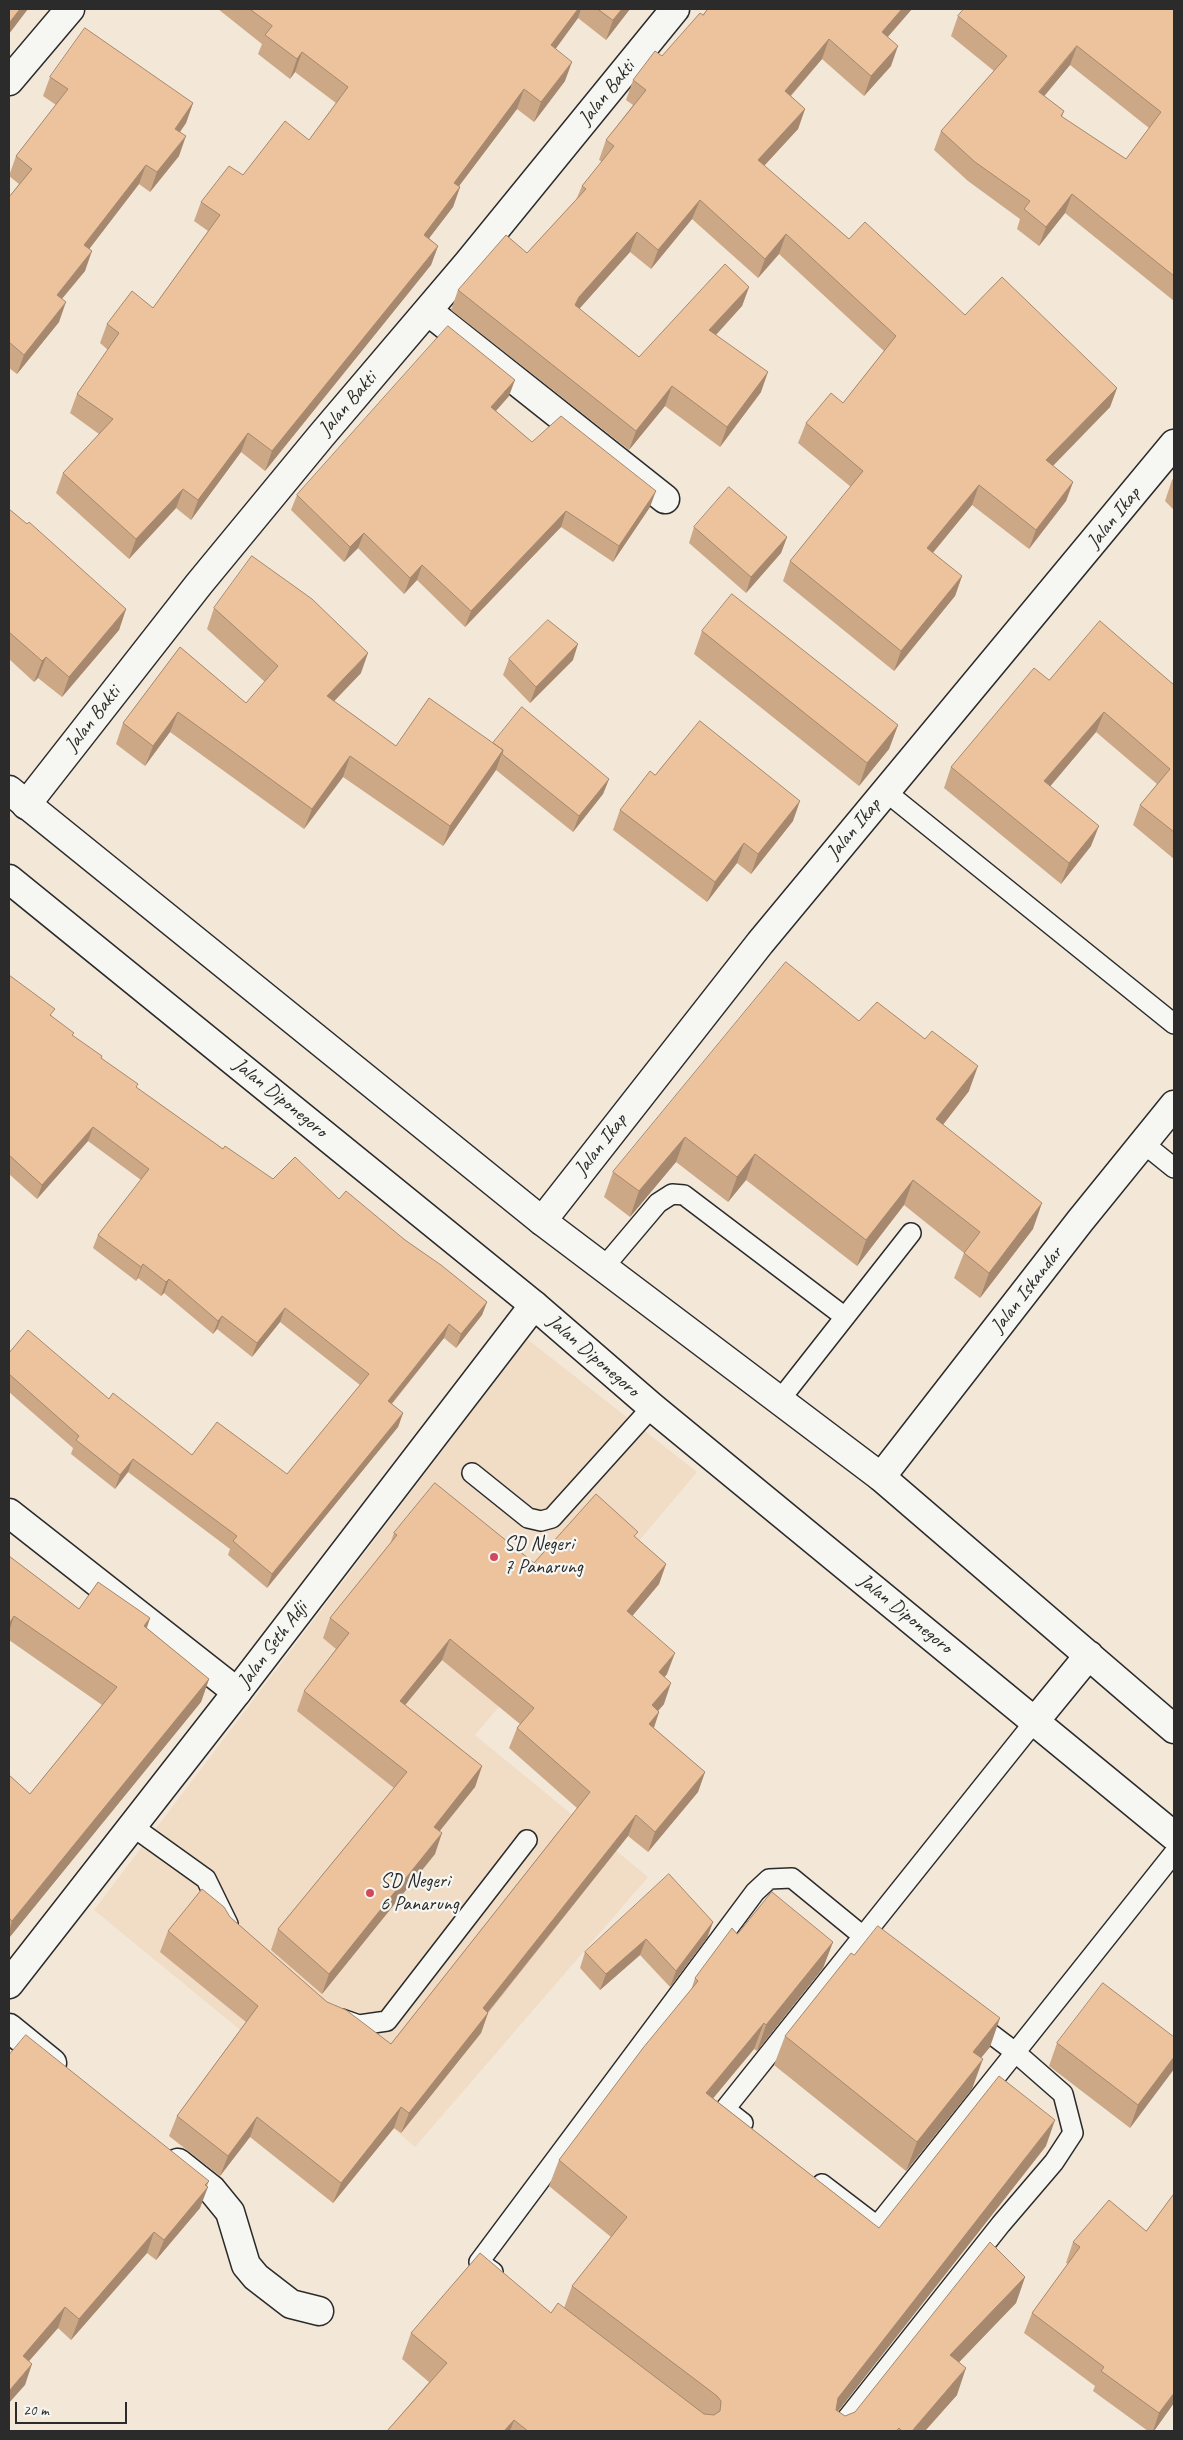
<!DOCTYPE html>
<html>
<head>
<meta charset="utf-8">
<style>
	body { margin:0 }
	#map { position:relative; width:1183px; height:2440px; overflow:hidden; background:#f3e7d8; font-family:Caveat,sans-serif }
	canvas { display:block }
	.frame { position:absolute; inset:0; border:10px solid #2b2b2b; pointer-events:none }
	.scale { position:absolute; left:15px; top:2402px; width:112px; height:22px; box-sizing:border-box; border:2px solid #2b2b2b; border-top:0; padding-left:6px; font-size:15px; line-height:18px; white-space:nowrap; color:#2b2b2b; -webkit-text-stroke:4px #f6f6f2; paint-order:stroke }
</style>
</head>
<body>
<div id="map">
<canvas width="1183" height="2440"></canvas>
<div class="frame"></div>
<div class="scale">20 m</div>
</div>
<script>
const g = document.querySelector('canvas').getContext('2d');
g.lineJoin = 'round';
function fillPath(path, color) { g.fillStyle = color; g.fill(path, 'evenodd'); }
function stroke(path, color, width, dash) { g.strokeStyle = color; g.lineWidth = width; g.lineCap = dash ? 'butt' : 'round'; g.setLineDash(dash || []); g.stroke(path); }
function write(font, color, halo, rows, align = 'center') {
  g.font = font + ' Caveat,sans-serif'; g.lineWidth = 4.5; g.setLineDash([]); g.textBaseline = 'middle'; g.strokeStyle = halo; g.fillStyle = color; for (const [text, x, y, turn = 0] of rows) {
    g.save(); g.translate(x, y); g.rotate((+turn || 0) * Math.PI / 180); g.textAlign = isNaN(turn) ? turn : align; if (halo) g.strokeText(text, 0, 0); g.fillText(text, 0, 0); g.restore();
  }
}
const built = new Path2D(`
	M527,1339L697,1472L475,1735L648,1877L415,2147L345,2087L329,2103L94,1910Z`);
const service = new Path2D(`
	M885,791L1174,1024
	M1143,1143L1174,1168
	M604,1267L658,1203L672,1194L684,1195L845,1317L779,1401
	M845,1317L911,1233
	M472,1473L528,1518L541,1521L552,1518L652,1407
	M132,1826L206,1879L228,1924
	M342,2019L359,2025L387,2021L527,1840
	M743,2123L725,2109L1035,1721
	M822,2184L877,2226L1174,1853
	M493,2272L479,2262L755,1892L769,1879L792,1878L886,1955
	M837,2431L1001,2224L1054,2162L1073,2133L1063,2094L1015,2052L974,2021`);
const minor = new Path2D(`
	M9,81L70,9
	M428,311L665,499
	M26,805L199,584L321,436L468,263L675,9
	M881,1477L1080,1221L1174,1105
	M9,1513L237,1692
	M9,2028L52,2063
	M178,2163L212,2190L230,2212L246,2265L256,2277L291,2304L319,2311`);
const tertiary = new Path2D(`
	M542,1221L760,943L1174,444
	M9,1984L237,1692L534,1305`);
const secondary = new Path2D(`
	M9,790L542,1221L881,1477L1174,1729
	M9,879L534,1305L652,1407L1174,1836
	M1035,1721L1089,1655`);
const wall = new Path2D(`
	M218,9H630L606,40L578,18L555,49L565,81L534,122L517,109L459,186L460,187L453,207L429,238L438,246L431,265L265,471L241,452L191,520L176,508L129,559L56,493L63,473L99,434L70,413L77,394L108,350L100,343L107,324L153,308L208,231L194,221L201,202L243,175L309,140L336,103L295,72L290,79L258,54L262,44Z
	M708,9H912L888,37L891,66L864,96L822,59L791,96L805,109L798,129L764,166L849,239L965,315L1117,388L1110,407L1053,466L1073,482L1066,501L1029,549L972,505L933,553L962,576L955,596L894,671L783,581L790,561L851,487L798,443L806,423L843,403L884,351L779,254L758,278L692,219L651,269L630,252L579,309L639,357L749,287L742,306L716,335L761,392L720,447L665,406L629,450L451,310L458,290L527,253L576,200L582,186L602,162L599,160L606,140L633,105L626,100L633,80L662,56Z
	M1174,9V301L1065,213L1039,246L1017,229L1020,219L968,181L934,150L941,131L994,71L951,36L958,16ZM1070,65L1149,128L1126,159L1062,117L1064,111L1044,96Z
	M50,77L193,103L186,123L180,132L179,156L150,192L139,184L89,249L85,271L62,299L59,322L17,374L9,368V197L19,184L9,176L16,156L56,105L43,96Z
	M509,396L496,411L532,442L650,507L613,562L561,527L465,627L417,580L404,594L358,548L344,562L291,510L297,495Z
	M1174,478V510L1165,501L1172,480Z
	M9,509L126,609L119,630L62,697L38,678L34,682L9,659Z
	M694,527L787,537L781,553L746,593L689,543Z
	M214,608L361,673L334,701L396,746L493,743L609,779L603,794L573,832L496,770L443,846L343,777L304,829L170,732L145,766L116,744L123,723L180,647L246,703L265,682L207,629Z
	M702,631L898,725L889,749L859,786L694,654Z
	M509,659L573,660L530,703L503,675Z
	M1049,680L1174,685V859L1133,825L1140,805L1157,784L1096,732L1050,786L1091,846L1061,884L944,788L951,767Z
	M655,775L793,821L751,874L737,863L707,902L613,830L620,810Z
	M9,975L73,1036L101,1058L137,1088L223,1149L273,1179L339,1199L405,1240L487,1302L482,1315L456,1348L444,1338L392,1404L403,1413L398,1427L267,1588L228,1555L230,1549L128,1472L115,1489L71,1454L73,1448L9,1392V1353L109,1399L192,1455L287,1474L360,1385L280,1322L252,1357L217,1329L213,1334L164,1293L161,1296L138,1278L136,1281L93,1248L98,1235L141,1180L88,1141L37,1199L9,1174Z
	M859,1021L969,1091L943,1125L1033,1229L980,1298L954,1278L964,1253L904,1205L857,1266L746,1180L728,1202L676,1162L630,1217L604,1197L613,1172Z
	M394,1533L534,1563L636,1538L666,1564L659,1584L632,1616L667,1674L664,1677V1704L658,1711L659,1712L654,1728L705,1772L698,1792L648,1852L628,1836L488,2013L481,2033L401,2133L394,2128L333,2203L250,2137L220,2176L169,2136L177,2116L246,2022L160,1952L168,1931L230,1917L327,2002L391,2044L577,1808L509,1748L517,1728L520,1724L442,1660L405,1705L482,1766L475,1787L439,1831L435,1854L322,1994L271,1950L278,1929L394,1788L297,1711L304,1691L336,1649L323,1638L330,1618L390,1544Z
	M9,1556L79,1609L150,1618L147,1628L209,1679L201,1702L9,1938V1775L30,1794L102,1705L9,1640Z
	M713,1922L707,1938L670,1987L640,1955L600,1990L580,1968L585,1952Z
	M737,1934L833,1942L823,1968L757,2051L754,2049L713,2098L879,2228L1046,2146L838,2411L845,2416L855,2412L1025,2277L1016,2303L959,2362L957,2395L925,2431H387L429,2382L402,2359L411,2333L551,2313L564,2308L572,2286L611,2237L549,2186L559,2160L691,1990L695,1978Z
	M785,2036L990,2047L981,2058L972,2089L906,2171L774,2065Z
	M1174,2037V2069L1130,2128L1049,2066L1057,2043Z
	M9,2055L207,2186L200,2208L156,2260L147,2253L71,2340L58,2328L29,2361L25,2385Z
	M1174,2194V2403L1154,2431H1148L1093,2391L1095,2386L1024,2333L1032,2313L1068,2264L1066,2263L1073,2242L1146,2231Z`);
const shadedWall = new Path2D(`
	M20,9H28L9,34V23Z
	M578,9H581L578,18L544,65L551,45Z
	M622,9H630L606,40L613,20Z
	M902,9H912L875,51L882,32Z
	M829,39L822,59L778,110L785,91Z
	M898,46L891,66L864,96L871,76Z
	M1077,46L1070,65L1031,112L1039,92Z
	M302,52L295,72L290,79L297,59Z
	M572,62L565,81L534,122L541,102Z
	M524,89L517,109L447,202L454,183Z
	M193,103L186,123L168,149L175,129Z
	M805,109L798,129L751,180L758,160Z
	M186,136L179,156L150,192L157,172Z
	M146,165L139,184L77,265L84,245Z
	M460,187L453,207L417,254L424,235Z
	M1072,194L1065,213L1039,246L1046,227Z
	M700,200L692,219L651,269L658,250Z
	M637,232L630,252L572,317L575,305L579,297Z
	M786,234L779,254L758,278L765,259Z
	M438,246L431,265L265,471L272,451Z
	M92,251L85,271L49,314L57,295Z
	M749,287L742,306L702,350L709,330Z
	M66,302L59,322L17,374L24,355Z
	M768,372L761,392L720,447L727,427Z
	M515,380L509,396L485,423L491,407Z
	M672,386L665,406L629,450L636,431Z
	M1117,388L1110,407L1039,480L1046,460Z
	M248,433L241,452L191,520L198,500Z
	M1073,482L1066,501L1029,549L1036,530Z
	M979,485L972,505L920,568L927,548Z
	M183,489L176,508L129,559L136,539Z
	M656,491L650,507L613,562L619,546Z
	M566,511L561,527L465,627L471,611Z
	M364,533L358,548L344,562L350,547Z
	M787,537L781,553L746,593L751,577Z
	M422,565L417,580L404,594L410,578Z
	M962,576L955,596L894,671L901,651Z
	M126,609L119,630L62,697L69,677Z
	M578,644L573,660L530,703L536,687Z
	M368,653L361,673L319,717L327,696Z
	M46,657L38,678L34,682L42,661Z
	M178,712L170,732L145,766L153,746Z
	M1104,712L1096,732L1037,802L1044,781Z
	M898,725L889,749L859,786L867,763Z
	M503,750L496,770L443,846L450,826Z
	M350,756L343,777L304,829L312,809Z
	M609,779L603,794L573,832L579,816Z
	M800,801L793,821L751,874L758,854Z
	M1099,826L1091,846L1061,884L1069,863Z
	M744,843L737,863L707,902L715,882Z
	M978,1066L969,1091L927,1145L936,1119Z
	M93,1127L88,1141L37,1199L42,1185Z
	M685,1137L676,1162L630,1217L639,1191Z
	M755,1154L746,1180L728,1202L737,1177Z
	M913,1180L904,1205L857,1266L866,1240Z
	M1042,1203L1033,1229L980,1298L989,1273Z
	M143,1264L138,1278L136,1281L141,1267Z
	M169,1279L164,1293L161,1296L166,1282Z
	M487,1302L482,1315L456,1348L461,1334Z
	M285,1308L280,1322L252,1357L257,1343Z
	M222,1316L217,1329L213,1334L218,1321Z
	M449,1324L444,1338L383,1414L388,1401Z
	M403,1413L398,1427L267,1588L272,1574Z
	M133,1459L128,1472L115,1489L120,1475Z
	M666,1564L659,1584L619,1632L627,1611Z
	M14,1616L9,1632V1624Z
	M150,1618L142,1640L144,1626Z
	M450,1639L442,1660L392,1721L400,1701Z
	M675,1653L667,1674L651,1693L659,1672Z
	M209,1679L201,1702L9,1938V1932L12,1921Z
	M671,1683L664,1704L645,1726L652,1705Z
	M659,1712L652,1733L649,1724Z
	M482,1766L475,1787L427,1847L434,1827Z
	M705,1772L698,1792L648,1852L655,1832Z
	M636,1815L628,1836L475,2028L483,2008Z
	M442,1833L435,1854L322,1994L329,1974Z
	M713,1922L707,1938L670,1987L676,1971Z
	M646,1939L640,1955L600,1990L606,1974Z
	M833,1942L823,1968L757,2051L766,2025Z
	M488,2013L481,2033L401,2133L409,2113Z
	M1000,2018L990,2047L962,2081L973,2052Z
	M764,2023L754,2049L696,2119L706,2093Z
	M1174,2057V2069L1130,2128L1138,2105Z
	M983,2059L972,2089L906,2171L917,2142Z
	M401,2107L394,2128L333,2203L341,2183Z
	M257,2117L250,2137L220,2176L228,2156Z
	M1055,2120L1046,2146L828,2424L838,2398Z
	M209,2181L205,2190L208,2187L200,2208L156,2260L164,2240Z
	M154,2232L147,2253L71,2340L79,2319Z
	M1025,2277L1016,2303L941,2381L950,2355Z
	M65,2307L58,2328L15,2377L23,2356Z
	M32,2364L25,2385L9,2403V2391Z
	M966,2368L957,2395L925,2431H912Z
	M1174,2393V2403L1154,2431H1153L1159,2413Z
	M514,2420L510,2431H504Z`);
const building = new Path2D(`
	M9,9H20L9,23Z
	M250,9H578L551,45L572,62L541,102L524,89L454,183L460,187L424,235L438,246L272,451L248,433L198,500L183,489L136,539L63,473L113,419L77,394L119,333L107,324L132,291L153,308L220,215L201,202L229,166L243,175L285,121L309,140L348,87L302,52L297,59L265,35L272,26Z
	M598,9H622L613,20Z
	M708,9H902L882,32L898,46L871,76L829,39L785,91L805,109L758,160L849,239L865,222L965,315L1002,277L1117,388L1046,460L1073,482L1036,530L979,485L927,548L962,576L901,651L790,561L863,471L806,423L831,393L843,403L896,336L786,234L765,259L700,200L658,250L637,232L579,297L575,305L639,357L725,264L749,287L709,330L768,372L727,427L672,386L636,431L458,290L506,235L527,253L586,189L582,186L614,146L606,140L646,90L633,80L655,51L662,56L700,13L703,15Z
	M964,9H1174V276L1072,194L1046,227L1024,209L1030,201L975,162L941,131L1007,56L958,16ZM1077,46L1161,112L1126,159L1061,116L1064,111L1039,92Z
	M85,28L193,103L175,129L186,136L157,172L146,165L84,245L92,251L57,295L66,302L24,355L9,342V197L32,169L16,156L68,89L50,77Z
	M448,326L515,380L491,407L532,442L561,416L656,491L619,546L566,511L471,611L422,565L410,578L364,533L350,547L297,495Z
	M729,487L787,537L751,577L694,527Z
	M9,509L27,524L29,522L126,609L69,677L46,657L42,661L9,632Z
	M252,556L312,599L368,653L327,696L396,746L429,698L503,750L450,826L350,756L312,809L178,712L153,746L123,723L180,647L246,703L278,666L214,608Z
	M732,594L898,725L867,763L702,631Z
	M548,620L578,644L536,687L509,659Z
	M1100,621L1174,685V832L1140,805L1170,769L1104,712L1044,781L1099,826L1069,863L951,767L1034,668L1049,680Z
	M522,707L609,779L579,816L502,754L503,750L493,743Z
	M700,721L800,801L758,854L744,843L715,882L620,810L650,771L655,775Z
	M786,962L859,1021L877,1002L925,1039L932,1031L978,1066L936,1119L1042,1203L989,1273L964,1253L980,1232L913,1180L866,1240L755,1154L737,1177L685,1137L639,1191L613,1172Z
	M9,975L55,1009L50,1015L74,1033L72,1035L102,1056L101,1058L138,1084L136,1087L223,1149L225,1146L273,1179L295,1157L339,1199L346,1191L405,1240L441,1265L487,1302L461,1334L449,1324L388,1401L403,1413L272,1574L233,1541L237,1536L133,1459L120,1475L76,1440L79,1436L9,1374V1353L28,1330L109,1399L113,1393L192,1455L217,1422L287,1474L369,1374L285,1308L257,1343L222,1316L218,1321L169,1279L166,1282L143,1264L141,1267L98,1235L149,1169L93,1127L42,1185L9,1155Z
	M435,1483L534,1563L596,1494L638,1532L634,1536L666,1564L627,1611L675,1653L659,1672L671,1683L652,1705L659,1712L649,1724L705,1772L655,1832L636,1815L483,2008L488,2013L409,2113L401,2107L341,2183L257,2117L228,2156L177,2116L258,2006L168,1931L202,1889L224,1907L230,1917L327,2002L346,2010L391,2044L590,1792L517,1728L534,1708L450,1639L400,1701L482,1766L434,1827L442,1833L329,1974L278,1929L407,1772L304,1691L349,1633L330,1618L397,1535L394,1533Z
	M9,1556L79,1609L98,1582L150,1618L144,1626L209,1679L12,1921L9,1918V1775L30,1794L117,1687L14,1616L9,1624Z
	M669,1874L713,1922L676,1971L646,1939L606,1974L585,1952Z
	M772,1892L833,1942L766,2025L764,2023L706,2093L879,2228L999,2076L1055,2120L838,2398L836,2410L845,2416L855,2412L990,2242L1025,2277L950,2355L966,2368L912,2431H902L899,2428L896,2431H528L514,2420L504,2431H387L447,2363L411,2333L480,2253L551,2313L558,2303L704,2414L714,2415L720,2411L721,2401L717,2396L572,2286L627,2217L559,2160L643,2048L698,1981L695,1978L732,1928L737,1934Z
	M878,1926L1000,2018L973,2052L983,2059L917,2142L785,2036L851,1953L854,1955Z
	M1103,1983L1174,2037V2057L1138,2105L1057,2043Z
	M26,2035L209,2181L205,2185L208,2187L164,2240L154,2232L79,2319L65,2307L23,2356L32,2364L9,2391V2055Z
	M1174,2194V2393L1159,2413L1101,2371L1104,2367L1032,2313L1080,2247L1073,2242L1109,2200L1146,2231Z`);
const markers = [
	[494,1557,5,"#d1495b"],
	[370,1893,5,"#d1495b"]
];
const streetNames = [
	["Jalan Bakti",607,93,-51],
	["Jalan Bakti",348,404,-49],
	["Jalan Ikap",1114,518,-51],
	["Jalan Bakti",93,719,-52],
	["Jalan Ikap",854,829,-50],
	["Jalan Diponegoro",280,1098,39],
	["Jalan Ikap",601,1145,-52],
	["Jalan Iskandar",1027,1290,-52],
	["Jalan Diponegoro",593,1356,41],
	["Jalan Diponegoro",905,1614,39],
	["Jalan Seth Adji",273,1645,-53]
];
const poiNames = [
	["SD Negeri",504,1545],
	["7 Panarung",504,1568],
	["SD Negeri",380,1882],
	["6 Panarung",380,1905]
];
fillPath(built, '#f1dcc6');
stroke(service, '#2b2b2b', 22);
stroke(minor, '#2b2b2b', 31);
stroke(tertiary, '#2b2b2b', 31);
stroke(secondary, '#2b2b2b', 31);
stroke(service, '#f6f6f2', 19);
stroke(minor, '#f6f6f2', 28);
stroke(tertiary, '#f6f6f2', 28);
stroke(secondary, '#f6f6f2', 28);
fillPath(wall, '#cca887');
fillPath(shadedWall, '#a6886e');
fillPath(building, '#edc39d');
stroke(building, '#a6886e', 1);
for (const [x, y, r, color] of markers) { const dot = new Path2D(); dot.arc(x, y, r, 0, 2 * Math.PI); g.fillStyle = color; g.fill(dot); stroke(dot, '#f6f6f2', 2); }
write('20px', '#2b2b2b', '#f6f6f2', streetNames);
write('20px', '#2b2b2b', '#f6f6f2', poiNames, 'left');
</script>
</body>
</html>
